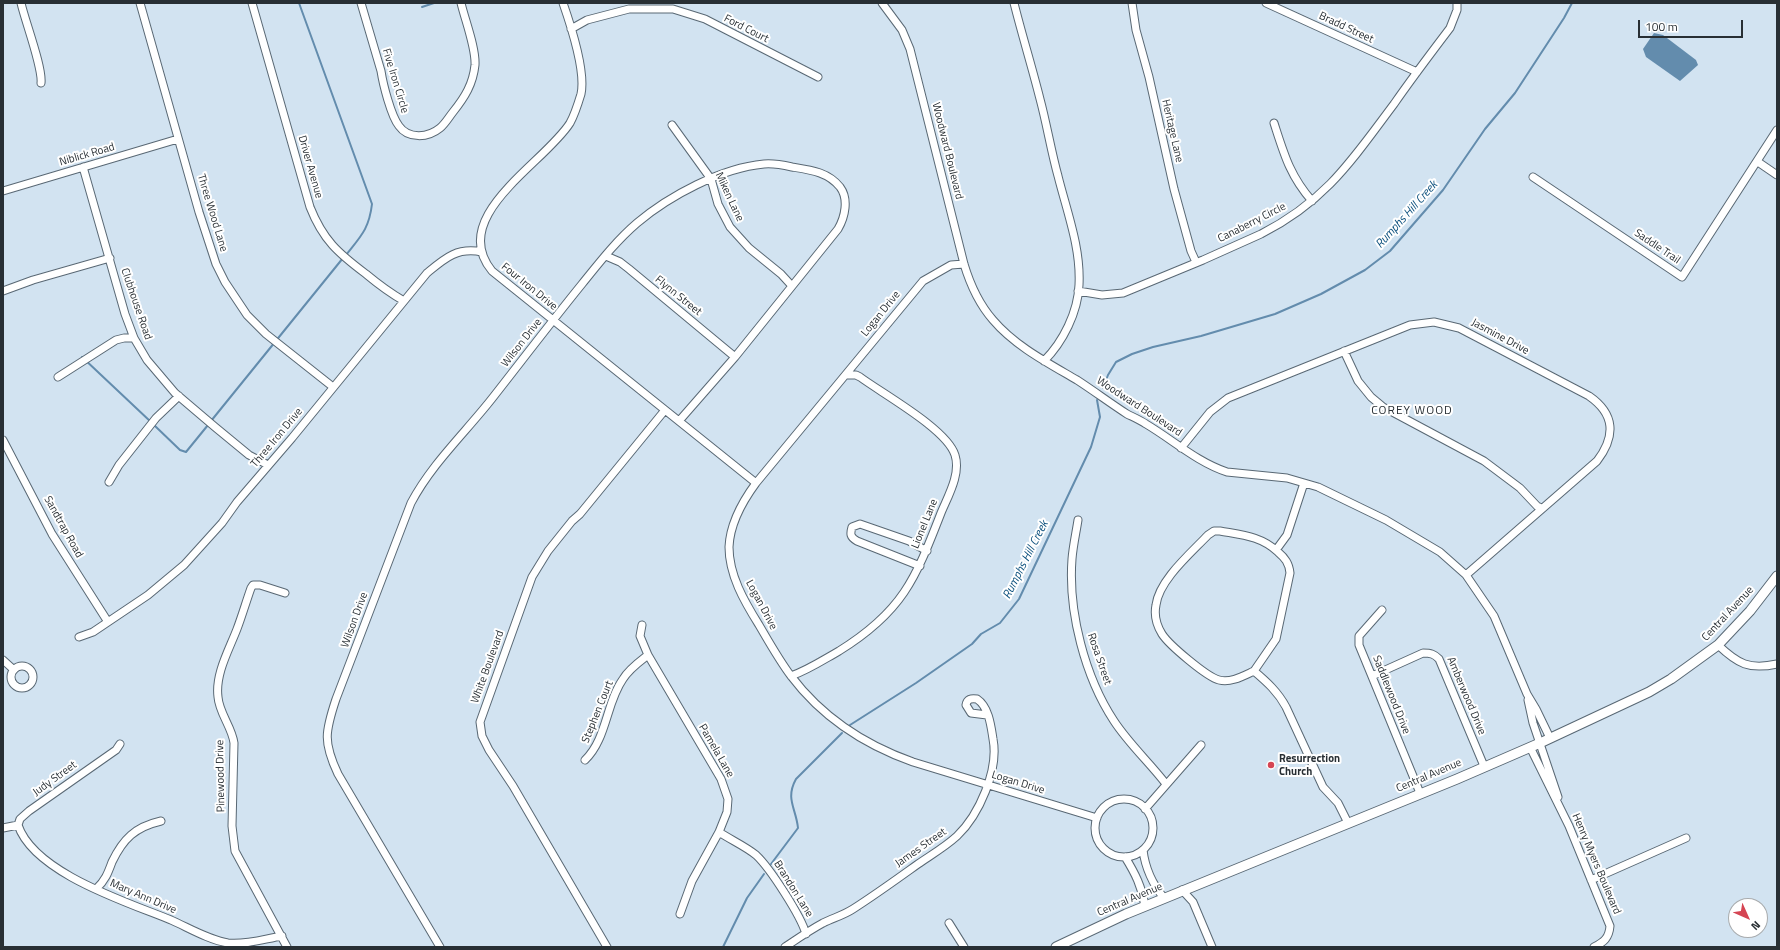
<!DOCTYPE html>
<html>
<head>
<meta charset="utf-8">
<style>
	body { margin:0 }
	#map { position:relative; width:1780px; height:950px; overflow:hidden; background:#d2e3f1; font-family:"Titillium Web",sans-serif }
	canvas { display:block }
	.frame { position:absolute; inset:0; border:4px solid #282f34; pointer-events:none }
	.north { position:absolute; left:1728px; top:898px; width:40px; height:40px; box-sizing:border-box; background:#fff; border:1px solid #a9acae; border-radius:50%; rotate:135deg; font-size:11px; font-weight:700; line-height:16px; text-align:center; color:#282f34 }
	.north::after { content:''; display:block; margin:auto; width:14px; height:18px; background:#d54553; clip-path:polygon(50% 0,100% 100%,50% 72%,0 100%) }
	.scale { position:absolute; left:1638px; top:20px; width:105px; height:18px; box-sizing:border-box; border:2px solid #282f34; border-top:0; padding-left:5px; font-size:12px; line-height:14px; white-space:nowrap; color:#282f34; -webkit-text-stroke:3px #fff; paint-order:stroke }
</style>
</head>
<body>
<div id="map">
<canvas width="1780" height="950"></canvas>
<div class="frame"></div>
<div class="north">N</div>
<div class="scale">100 m</div>
</div>
<script>
const g = document.querySelector('canvas').getContext('2d');
g.lineJoin = 'round';
function fillPath(path, color) { g.fillStyle = color; g.fill(path, 'evenodd'); }
function stroke(path, color, width, dash) { g.strokeStyle = color; g.lineWidth = width; g.lineCap = dash ? 'butt' : 'round'; g.setLineDash(dash || []); g.stroke(path); }
function write(font, color, halo, rows, align = 'center') {
  g.font = font + ' "Titillium Web",sans-serif'; g.lineWidth = 4; g.setLineDash([]); g.textBaseline = 'middle'; g.strokeStyle = halo; g.fillStyle = color; for (const [text, x, y, turn = 0] of rows) {
    g.save(); g.translate(x, y); g.rotate((+turn || 0) * Math.PI / 180); g.textAlign = isNaN(turn) ? turn : align; if (halo) g.strokeText(text, 0, 0); g.fillText(text, 0, 0); g.restore();
  }
}
const water = new Path2D(`
	M1654,33L1663,35L1696,60L1698,65L1680,81L1646,57L1643,49Z`);
const stream = new Path2D(`
	M299,3L372,204C369,229 361,236 346,255
	M422,7L434,3
	M82,357L151,422
	M1103,388L1108,375L1116,362L1132,354L1153,347L1201,336L1275,314L1321,294L1365,270L1390,251L1443,190L1485,129L1515,93L1564,18L1572,3
	M211,421L343,258
	M154,425L180,450L186,452L208,425
	M850,725L916,683L972,644L981,634L1000,623L1019,599L1091,447L1100,417L1097,400
	M771,864L798,828C796,808 785,799 796,779L842,733
	M723,947L747,898L764,874`);
const minor = new Path2D(`
	M21,3C25,21 43,68 41,83
	M140,3L199,212L216,264L225,282L247,315L266,334L333,387
	M252,3L310,207C323,240 338,253 366,274C378,284 390,293 404,301
	M361,3L381,71C383,84 391,116 399,126C408,139 428,138 440,128C445,124 449,117 453,112C465,97 473,84 475,65C476,48 465,20 461,3
	M563,3C571,26 586,71 581,94C578,104 575,114 570,123C545,163 447,216 492,271L756,483
	M882,3L902,30L910,49L964,264C970,284 979,304 993,320C1015,346 1048,363 1077,380C1094,391 1110,403 1127,414C1133,417 1140,420 1146,424C1173,440 1197,462 1227,472L1287,478L1318,487L1386,520L1440,552L1466,575L1494,616L1527,694L1536,709L1550,738
	M1014,3C1022,35 1032,67 1040,99C1047,125 1051,151 1058,176C1067,212 1081,248 1079,285C1078,312 1063,342 1044,361
	M1132,3L1136,30L1149,77L1174,189L1191,251L1196,262
	M1266,3L1417,72
	M571,29L587,20L629,9H673L705,19L818,77
	M1274,123C1284,154 1290,176 1312,201
	M672,125L711,179L718,204L730,227L749,248L781,274L792,286
	M1758,162L1777,175
	M83,167L125,314L134,338L147,360L175,393L215,427L249,455L268,465
	M1533,177L1682,277L1777,130
	M3,191L178,139
	M606,256L620,262L629,269L735,357
	M964,264L951,265L923,281L756,483C742,502 730,523 729,547C729,575 744,601 759,625C769,642 779,660 791,676C822,717 865,745 913,762L1097,818
	M3,291L33,280L110,258
	M1078,291L1102,295L1123,293L1203,260L1261,234C1326,201 1352,160 1394,104C1412,78 1431,53 1450,28L1457,10V3
	M1344,351L1358,381L1371,397L1383,407L1484,461L1520,488L1537,506L1541,508
	M58,377L116,340L124,338H134
	M3,440L52,534L108,622
	M1181,448L1210,412L1228,398L1410,325L1434,322L1459,328L1589,396C1615,414 1616,436 1597,461L1466,575
	M109,482L119,465L156,418L179,396
	M1078,520C1076,533 1073,546 1072,559C1068,612 1085,677 1114,721C1129,744 1150,763 1166,784
	M1276,550L1287,535L1304,483
	M920,566L857,541C850,537 850,534 852,527L860,524L909,541L927,551
	M285,593L260,585H253L251,588C246,602 242,616 237,629C229,650 215,674 218,697C219,713 232,727 234,743L232,826L235,851L287,947
	M1382,610L1359,636V645L1420,793
	M642,625L640,636L648,655L721,779L728,799L727,812L719,832L692,881L680,914
	M79,637L93,632L148,595L184,565L222,523L237,502L292,438L427,273C445,258 457,247 482,252
	M1718,645C1738,664 1749,670 1777,664
	M3,660L14,670
	M11 677a11 11 0 1 1 22 0a11 11 0 1 1-22 0Z
	M1254,671L1276,639L1290,573C1289,563 1285,558 1278,552C1261,536 1242,535 1220,531H1214L1208,535C1191,553 1159,580 1156,605C1154,615 1157,626 1162,634C1169,645 1207,677 1219,680C1231,683 1243,676 1254,671C1267,682 1278,692 1286,707L1323,787L1338,803L1348,823
	M791,676C808,670 823,660 839,651C902,612 915,580 941,513C948,496 961,474 955,455C947,429 883,394 860,377L856,375H846
	M1372,676L1423,653C1431,653 1434,654 1439,659L1484,766
	M1528,700L1533,723L1558,797
	M1530,747L1569,826L1610,926C1609,938 1604,942 1594,947
	M585,760C607,739 606,703 623,679C629,669 639,662 648,655
	M1095 828a29 29 0 1 1 58 0a29 29 0 1 1-58 0Z
	M1145,809L1201,745
	M18,825C34,873 127,902 171,920C189,928 209,940 228,943C246,945 264,939 282,936
	M3,828L18,825L20,819L29,811L116,750L120,744
	M719,832C731,840 745,846 756,855C770,868 801,916 806,934
	M1143,850C1145,867 1153,885 1164,898
	M1125,857C1135,873 1142,887 1145,906
	M1591,880L1686,838
	M96,889C105,881 108,873 112,862C123,839 135,827 161,821
	M1182,890L1193,902L1212,947
	M949,923L964,947
	M440,947L338,774C323,742 325,732 336,699L411,503C432,463 467,431 494,396C523,359 552,321 582,284C599,263 616,241 637,223C669,196 721,168 764,164C774,163 783,165 792,167C811,170 828,172 840,187C849,199 845,217 838,229L735,357L679,421
	M607,947L513,786L489,750L482,736L480,722L532,577L548,551L572,521L580,514L665,410
	M785,947C797,939 810,930 823,923C833,918 844,915 853,909C875,895 897,879 918,864C931,855 945,847 957,836C979,815 999,770 993,739C991,726 989,707 977,699C971,698 967,699 966,705L971,713L987,715`);
const tertiary = new Path2D(`
	M1056,947L1126,914L1457,779L1540,743L1649,692L1671,679L1718,645L1750,611L1777,576`);
const markers = [
	[1271,765,4,"#d54553"]
];
const streetNames = [
	["Bradd Street",1346,28,25],
	["Ford Court",746,29,27],
	["Five Iron Circle",395,81,73],
	["Heritage Lane",1172,131,77],
	["Woodward Boulevard",947,151,76],
	["Niblick Road",87,155,-16],
	["Driver Avenue",310,167,74],
	["Miken Lane",729,197,65],
	["Three Wood Lane",212,213,73],
	["Canaberry Circle",1252,223,-27],
	["Saddle Trail",1657,247,34],
	["Four Iron Drive",529,287,39],
	["Flynn Street",678,296,39],
	["Clubhouse Road",136,304,71],
	["Logan Drive",881,314,-51],
	["Jasmine Drive",1500,337,28],
	["Wilson Drive",522,343,-52],
	["Woodward Boulevard",1139,407,33],
	["Three Iron Drive",277,438,-50],
	["Lionel Lane",925,524,-68],
	["Sandtrap Road",63,527,61],
	["Logan Drive",761,605,62],
	["Central Avenue",1728,614,-47],
	["Wilson Drive",355,620,-70],
	["Rosa Street",1099,659,71],
	["White Boulevard",488,667,-70],
	["Saddlewood Drive",1391,695,68],
	["Amberwood Drive",1466,696,67],
	["Stephen Court",598,712,-68],
	["Pamela Lane",716,751,60],
	["Pinewood Drive",221,776,-91],
	["Central Avenue",1429,776,-23],
	["Judy Street",55,779,-36],
	["Logan Drive",1018,783,17],
	["James Street",921,848,-35],
	["Henry Myers Boulevard",1596,864,67],
	["Brandon Lane",793,889,58],
	["Mary Ann Drive",143,897,23],
	["Central Avenue",1130,900,-23]
];
const poiNames = [
	["Resurrection",1279,759],
	["Church",1279,772]
];
const waterNames = [
	["Rumphs Hill Creek",1407,215,-48],
	["Rumphs Hill Creek",1026,560,-63]
];
const neighbourhoodNames = [
	["COREY WOOD",1412,411]
];
fillPath(water, '#638cad');
stroke(stream, '#638cad', 2);
stroke(minor, '#596874', 9);
stroke(tertiary, '#596874', 11);
stroke(minor, '#fff', 7);
stroke(tertiary, '#fff', 9);
for (const [x, y, r, color] of markers) { const dot = new Path2D(); dot.arc(x, y, r, 0, 2 * Math.PI); g.fillStyle = color; g.fill(dot); stroke(dot, '#fff', 1.5); }
write('11px', '#282f34', '#fff', streetNames);
write('bold 11px', '#282f34', '#fff', poiNames, 'left');
write('italic 12px', '#0d517e', '#fff', waterNames);
g.letterSpacing = '1px';
write('12px', '#282f34', '#fff', neighbourhoodNames);
g.letterSpacing = '0px';
</script>
</body>
</html>
